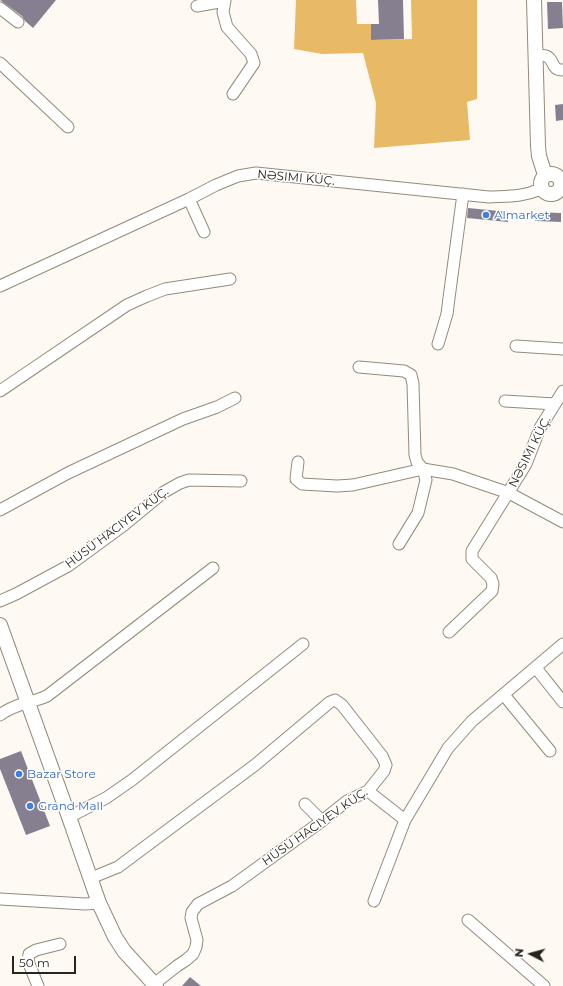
<!DOCTYPE html>
<html>
<head>
<meta charset="utf-8">
<style>
	body { margin:0 }
	#map { position:relative; width:563px; height:986px; overflow:hidden; background:#fefaf3; font-family:Montserrat,sans-serif }
	canvas { display:block }
	.north { position:absolute; left:511px; top:934px; width:40px; height:40px; -webkit-text-stroke:3px #fff; paint-order:stroke; rotate:276deg; font-size:11px; font-weight:700; line-height:16px; text-align:center; color:#28241e }
	.north::after { content:''; display:block; margin:auto; width:14px; height:18px; background:#28241e; clip-path:polygon(50% 0,100% 100%,50% 72%,0 100%) }
	.scale { position:absolute; left:12px; top:956px; width:64px; height:18px; box-sizing:border-box; border:2px solid #28241e; border-top:0; padding-left:5px; font-size:12px; line-height:14px; white-space:nowrap; color:#28241e; -webkit-text-stroke:3px #fff; paint-order:stroke }
</style>
</head>
<body>
<div id="map">
<canvas width="563" height="986"></canvas>
<div class="north">N</div>
<div class="scale">50 m</div>
</div>
<script>
const g = document.querySelector('canvas').getContext('2d');
g.lineJoin = 'round';
function fillPath(path, color) { g.fillStyle = color; g.fill(path, 'evenodd'); }
function stroke(path, color, width, dash) { g.strokeStyle = color; g.lineWidth = width; g.lineCap = dash ? 'butt' : 'round'; g.setLineDash(dash || []); g.stroke(path); }
function write(font, color, halo, rows, align = 'center') {
  g.font = font + ' Montserrat,sans-serif'; g.lineWidth = 3; g.setLineDash([]); g.textBaseline = 'middle'; g.strokeStyle = halo; g.fillStyle = color; for (const [text, x, y, turn = 0] of rows) {
    g.save(); g.translate(x, y); g.rotate((+turn || 0) * Math.PI / 180); g.textAlign = isNaN(turn) ? turn : align; if (halo) g.strokeText(text, 0, 0); g.fillText(text, 0, 0); g.restore();
  }
}
const forest = new Path2D(`
	M296,0H356L357,24H371L372,40L412,39L411,0H477V99L467,102L470,140L374,148L376,103L363,53L322,54L294,49Z`);
const building = new Path2D(`
	M0,0H56L33,28L25,21L22,16Z
	M378,0H403L404,39L371,40V24H379Z
	M547,2H562L563,28L548,29Z
	M563,104V120L556,121L555,105Z
	M468,208L509,212L508,222L467,218Z
	M535,212L561,213V222L535,221Z
	M21,751L50,826L26,835L0,769V759Z
	M190,977L201,986H182Z`);
const minor = new Path2D(`
	M225,0L223,12L227,27L251,54L254,63L233,94
	M197,6L225,1
	M0,8L18,22
	M536,56C539,56 543,55 546,56C555,59 550,70 563,70
	M0,63L68,127
	M189,199L204,232
	M0,286L189,199L216,185L238,176L256,173L489,197C510,196 522,197 541,189
	M438,344L447,314L449,298L463,194
	M516,346L563,349
	M359,367L404,371L411,375L413,384L415,455L417,462L423,469L426,480L418,513L399,544
	M0,391L127,305L147,296L165,289L230,279
	M505,401L555,404
	M298,462L296,479L302,484L337,486L353,485L423,469L453,474L509,493L563,522
	M0,510L68,473L183,419L217,407L235,398
	M0,601L16,594L68,566L124,525L164,492L180,483L189,480L241,481
	M449,632L492,591L493,584L491,578L472,559V551L526,464L540,428L563,391
	M536,668L563,702
	M504,695L550,751
	M0,715C14,704 31,703 47,696L213,568
	M368,791L405,820
	M305,804L322,821
	M69,817L106,798L132,780L303,644
	M91,878L118,867L255,765L330,702L335,700L342,705L382,756L386,765L384,771L368,791L347,801L322,821L232,886L198,904L192,912L191,918L197,940L196,947L193,954L186,960L177,966L154,984
	M0,899L85,904L99,903
	M374,901L405,820L448,748L472,721L563,644
	M468,920L544,986
	M38,986L28,961L29,954L36,950L60,944`);
const major = new Path2D(`
	M534,0L538,146L539,156L545,175
	M541 184a10 10 0 1 1 20 0a10 10 0 1 1-20 0Z
	M0,625L69,817L99,903L115,937L124,951L156,986`);
const markers = [
	[486,215,4,"#3f7fe0"],
	[19,774,4,"#3f7fe0"],
	[30,806,4,"#3f7fe0"]
];
const streetNames = [
	["NƏSIMI KÜÇ.",296,178,5],
	["NƏSIMI KÜÇ.",530,452,-63],
	["HÜSÜ HACIYEV KÜÇ.",117,528,-37],
	["HÜSÜ HACIYEV KÜÇ.",315,827,-35]
];
const shopNames = [
	["Almarket",494,215],
	["Bazar Store",27,774],
	["Grand Mall",38,806]
];
fillPath(forest, '#e9ba66');
fillPath(building, '#867f8f');
stroke(minor, '#948a7b', 13);
stroke(major, '#948a7b', 16);
stroke(minor, '#fff', 11);
stroke(major, '#fff', 14);
for (const [x, y, r, color] of markers) { const dot = new Path2D(); dot.arc(x, y, r, 0, 2 * Math.PI); g.fillStyle = color; g.fill(dot); stroke(dot, '#fff', 1.5); }
write('12px', '#28241e', '#fff', streetNames);
write('12px', '#366cbe', '#fff', shopNames, 'left');
</script>
</body>
</html>
